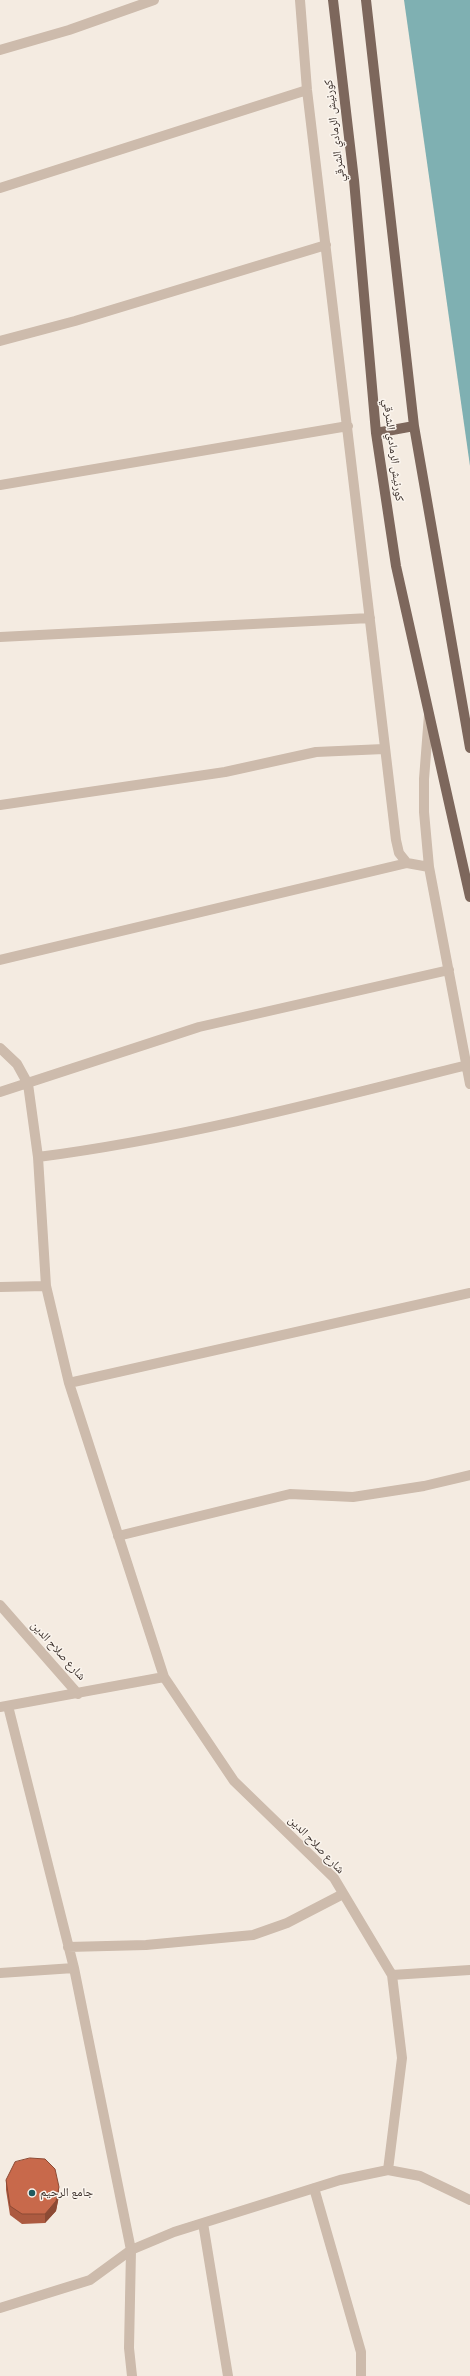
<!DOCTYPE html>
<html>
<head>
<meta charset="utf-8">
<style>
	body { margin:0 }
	canvas { display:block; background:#f4ebe1 }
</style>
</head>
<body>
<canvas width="470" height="2376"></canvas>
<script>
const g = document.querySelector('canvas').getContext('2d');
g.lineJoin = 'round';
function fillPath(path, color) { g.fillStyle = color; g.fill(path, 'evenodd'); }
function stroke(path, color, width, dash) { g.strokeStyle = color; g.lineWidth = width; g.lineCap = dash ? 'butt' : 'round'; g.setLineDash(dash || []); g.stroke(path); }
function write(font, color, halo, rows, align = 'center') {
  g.font = font + ' "Archivo Narrow","Noto Naskh Arabic",sans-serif'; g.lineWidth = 3; g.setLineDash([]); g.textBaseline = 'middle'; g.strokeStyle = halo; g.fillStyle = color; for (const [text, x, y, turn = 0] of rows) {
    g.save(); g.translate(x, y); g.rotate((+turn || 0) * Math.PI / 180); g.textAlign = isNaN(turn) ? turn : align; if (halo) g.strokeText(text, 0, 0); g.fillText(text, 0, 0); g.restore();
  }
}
const water = new Path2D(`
	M404,0H470V466Z`);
const minor = new Path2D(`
	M300,0L307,90L396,840L399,853L407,863L429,867
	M0,50L69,30L154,0
	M0,188L307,90
	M0,341L75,321L326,245
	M0,485L348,426
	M0,637L370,618
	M429,715L424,779V812L429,867L470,1084
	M0,805L225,772L316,752L384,749
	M0,960L407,863
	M0,1048L17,1064L28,1084L38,1157L46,1286L69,1383L164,1677L234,1781L334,1878L392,1975L402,2058L388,2170
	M0,1092L199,1027L449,970
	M38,1157C184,1138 324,1101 467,1065
	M0,1287L46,1286
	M69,1383L470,1293
	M118,1536L290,1494L353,1497L424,1486L470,1475
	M0,1605L78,1694
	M8,1706L74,1968L131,2250L129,2348L132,2376
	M0,1707L164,1677
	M68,1947L146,1945L253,1935L287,1923L343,1894
	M0,1973L74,1968
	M392,1975L470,1970
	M314,2188L361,2352V2376
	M203,2223L228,2376
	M0,2308L90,2280L131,2250L174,2232L340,2180L388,2170L420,2176L470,2200`);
const major = new Path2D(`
	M333,0L354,180L376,433L396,566L470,897
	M366,0L414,426L470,748
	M376,433L414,426`);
const wall = new Path2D(`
	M6,2180L59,2196L56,2211L45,2223L22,2224L10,2215L6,2190Z`);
const shadedWall = new Path2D(`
	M59,2187V2196L56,2211L45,2223V2214Z`);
const building = new Path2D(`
	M30,2158L45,2159L55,2169L59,2187L56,2201L45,2214H22L10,2206L6,2180L15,2162Z`);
const markers = [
	[32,2193,4,"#1f5a5e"]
];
const streetNames = [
	["كورنيش الرمادي الشرقي",335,131,-97],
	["كورنيش الرمادي الشرقي",393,450,83],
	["شارع صلاح الدين",58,1651,48],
	["شارع صلاح الدين",316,1845,46]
];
const poiNames = [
	["جامع الرحيم",40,2193]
];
fillPath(water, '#7fb0b2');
stroke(minor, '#cdbbac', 10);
stroke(major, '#7d675c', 10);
fillPath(wall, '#ac5a40');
fillPath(shadedWall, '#8c4a34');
fillPath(building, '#c8694b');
stroke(building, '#8c4a34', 1);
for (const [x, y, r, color] of markers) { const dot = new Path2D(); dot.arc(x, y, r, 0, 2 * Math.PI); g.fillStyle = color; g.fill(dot); stroke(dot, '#fbf5ee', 1.5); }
write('12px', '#3b302b', '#fbf5ee', streetNames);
write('12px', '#3b302b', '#fbf5ee', poiNames, 'left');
</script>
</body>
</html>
